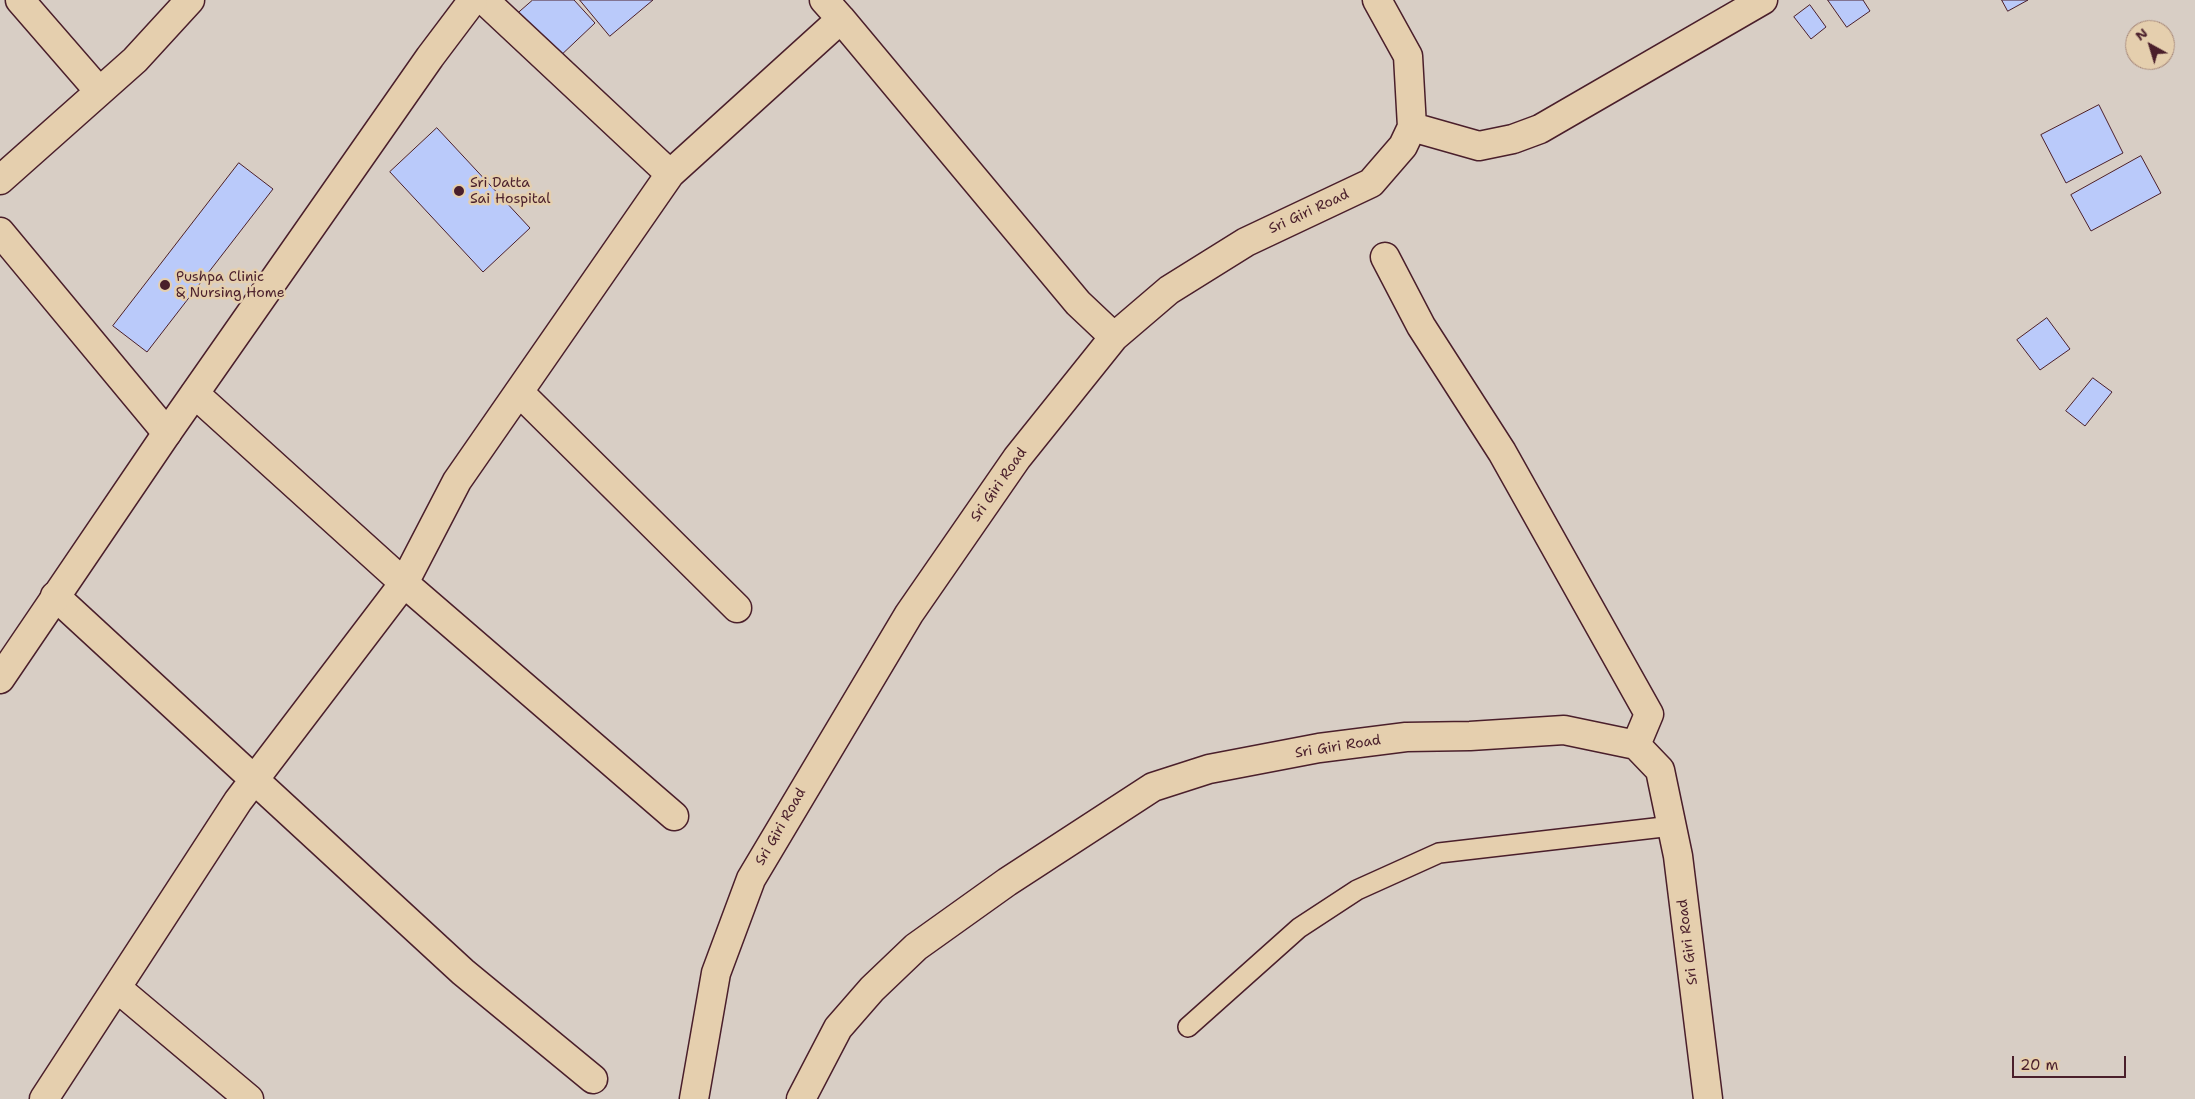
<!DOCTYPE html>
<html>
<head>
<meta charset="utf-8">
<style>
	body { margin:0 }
	#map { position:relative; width:2195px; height:1099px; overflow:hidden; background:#d8cec5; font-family:"Shantell Sans",sans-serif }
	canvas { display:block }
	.north { position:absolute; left:2125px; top:20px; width:50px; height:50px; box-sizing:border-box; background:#e5cfae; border:1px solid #a7897a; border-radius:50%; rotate:321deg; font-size:14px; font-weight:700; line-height:20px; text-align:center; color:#4a1f2b }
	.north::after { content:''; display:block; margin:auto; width:18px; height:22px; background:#4a1f2b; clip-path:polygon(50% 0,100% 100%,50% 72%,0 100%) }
	.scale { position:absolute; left:2012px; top:1056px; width:114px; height:22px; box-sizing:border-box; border:2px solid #4a1f2b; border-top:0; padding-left:6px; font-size:15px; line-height:18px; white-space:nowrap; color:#4a1f2b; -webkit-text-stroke:4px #e5cfae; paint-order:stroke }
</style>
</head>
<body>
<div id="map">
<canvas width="2195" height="1099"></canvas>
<div class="north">N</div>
<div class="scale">20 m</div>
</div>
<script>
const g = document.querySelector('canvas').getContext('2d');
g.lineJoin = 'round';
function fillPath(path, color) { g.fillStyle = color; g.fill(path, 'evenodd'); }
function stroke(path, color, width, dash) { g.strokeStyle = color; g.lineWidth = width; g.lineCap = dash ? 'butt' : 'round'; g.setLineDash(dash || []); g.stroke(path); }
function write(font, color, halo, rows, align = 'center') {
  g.font = font + ' "Shantell Sans",sans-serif'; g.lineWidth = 5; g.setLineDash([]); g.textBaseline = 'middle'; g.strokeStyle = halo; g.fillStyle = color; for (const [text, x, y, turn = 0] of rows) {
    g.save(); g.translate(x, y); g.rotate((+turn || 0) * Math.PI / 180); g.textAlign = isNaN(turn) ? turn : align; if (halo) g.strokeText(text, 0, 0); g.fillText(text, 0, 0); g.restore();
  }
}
const building = new Path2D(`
	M533,0H574L595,23L557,59L516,15Z
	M580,0H653L610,36Z
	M1828,0H1863L1870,11L1847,27Z
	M2002,0H2028L2008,11Z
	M1810,5L1826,27L1811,39L1794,17Z
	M2099,105L2123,153L2066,183L2041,135Z
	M437,128L530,228L483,272L390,172Z
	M2141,156L2161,193L2091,231L2071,195Z
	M239,163L273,189L147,352L113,326Z
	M2047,318L2070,349L2040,370L2017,340Z
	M2093,378L2112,392L2085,426L2066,411Z`);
const lane = new Path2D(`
	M1188,1027L1299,928L1357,890L1439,853L1672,826`);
const street = new Path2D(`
	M20,0L99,91
	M484,0L670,174
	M824,0L841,19L1078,303L1114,337
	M1412,127L1479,146L1513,139L1540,129L1763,0
	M0,180L135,60L190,0
	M0,232L167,433
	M1385,257L1421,326L1502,452L1649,714L1636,745
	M519,392L737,608
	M195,394L404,583L674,816
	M55,596L463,972L593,1079
	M117,988L249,1099
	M44,1099L238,801L404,583L457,481L670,174L841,19
	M694,1099L716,973L751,879L909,614L1017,458L1114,337L1169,290L1246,242L1371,183L1403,146L1412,127L1408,56L1377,0
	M801,1099L838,1028L872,989L916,947L1007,882L1153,787L1209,769L1319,748L1406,737L1470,736L1564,730L1636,745L1660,770L1678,856L1708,1099`);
const secondary = new Path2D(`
	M0,679L167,433L430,57L473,0`);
const markers = [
	[459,191,6,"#4a1f2b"],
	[165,285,6,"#4a1f2b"]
];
const poiNames = [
	["Sri Datta",470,183],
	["Sai Hospital",470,199],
	["Pushpa Clinic",176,277],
	["& Nursing Home",176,293]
];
const streetNames = [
	["Sri Giri Road",1309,212,-25],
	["Sri Giri Road",999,485,-55],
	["Sri Giri Road",1338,747,-9],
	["Sri Giri Road",781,827,-60],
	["Sri Giri Road",1688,942,-97]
];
fillPath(building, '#bacafa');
stroke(building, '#4a1f2b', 1);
stroke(lane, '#4a1f2b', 22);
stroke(street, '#4a1f2b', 31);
stroke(secondary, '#4a1f2b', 31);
stroke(lane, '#e5cfae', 19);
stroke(street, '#e5cfae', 28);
stroke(secondary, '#e5cfae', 28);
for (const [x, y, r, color] of markers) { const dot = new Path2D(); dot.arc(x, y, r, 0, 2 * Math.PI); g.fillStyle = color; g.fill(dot); stroke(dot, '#e5cfae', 2); }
write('14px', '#4a1f2b', '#e5cfae', poiNames, 'left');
write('14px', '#4a1f2b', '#e5cfae', streetNames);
</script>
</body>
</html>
